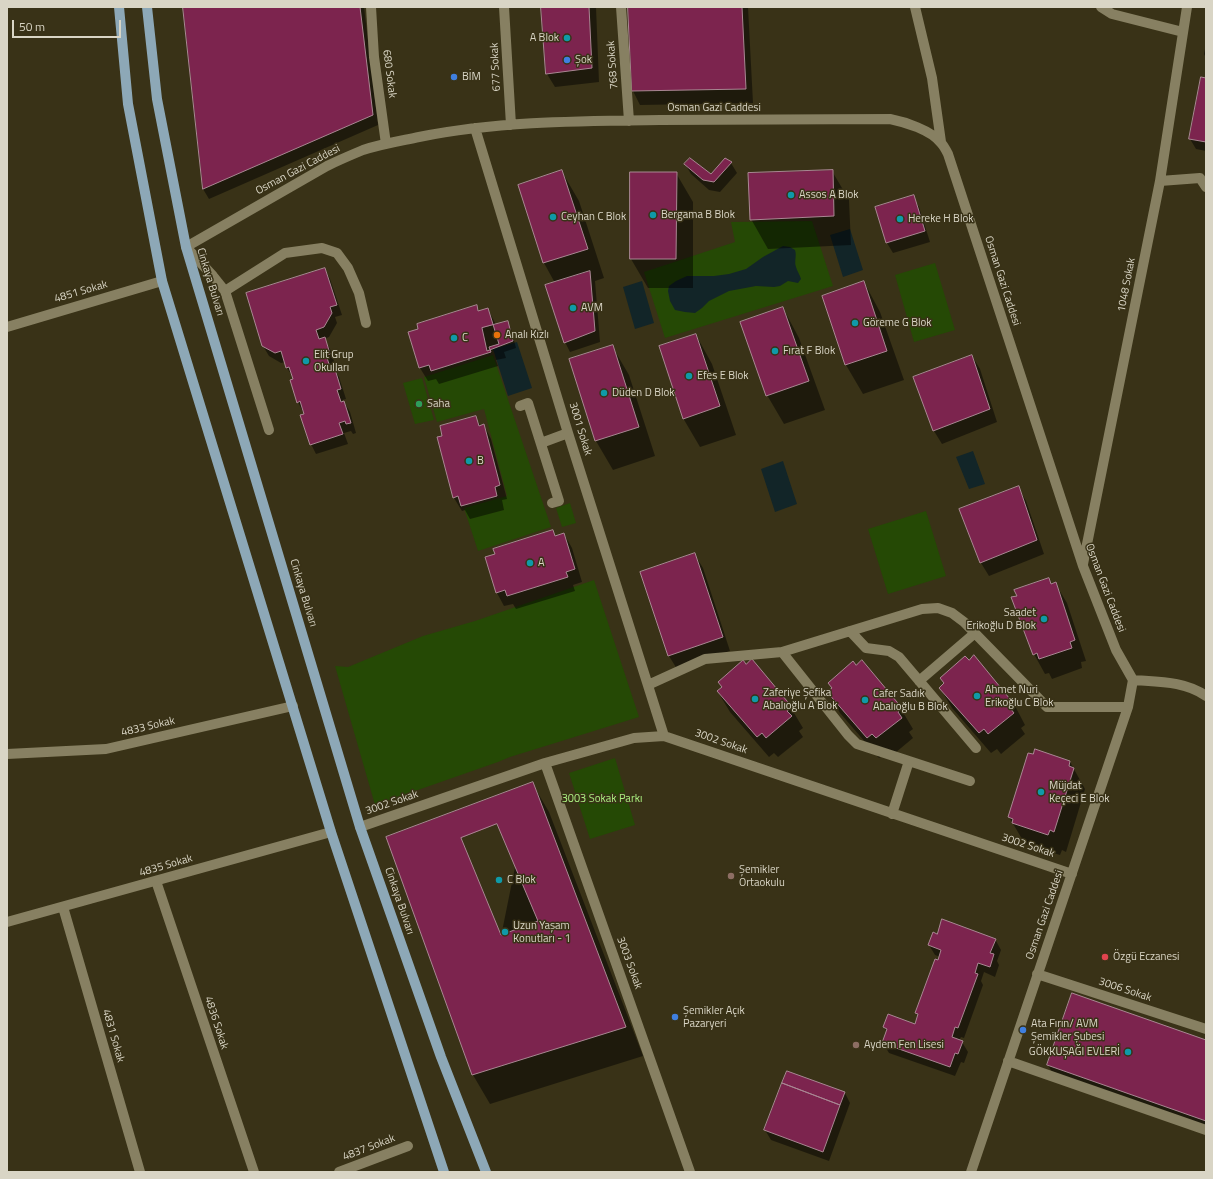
<!DOCTYPE html>
<html>
<head>
<meta charset="utf-8">
<style>
	body { margin:0 }
	#map { position:relative; width:1213px; height:1179px; overflow:hidden; background:#393217; font-family:"Titillium Web",sans-serif }
	canvas { display:block }
	.frame { position:absolute; inset:0; border:8px solid #d9d5c5; pointer-events:none }
	.scale { position:absolute; left:12px; top:20px; width:109px; height:18px; box-sizing:border-box; border:2px solid #d9d5c5; border-top:0; padding-left:5px; font-size:12px; line-height:14px; white-space:nowrap; color:#d9d5c5; -webkit-text-stroke:3px #393217; paint-order:stroke }
</style>
</head>
<body>
<div id="map">
<canvas width="1213" height="1179"></canvas>
<div class="frame"></div>
<div class="scale">50 m</div>
</div>
<script>
const g = document.querySelector('canvas').getContext('2d');
g.lineJoin = 'round';
function fillPath(path, color) { g.fillStyle = color; g.fill(path, 'evenodd'); }
function stroke(path, color, width, dash) { g.strokeStyle = color; g.lineWidth = width; g.lineCap = dash ? 'butt' : 'round'; g.setLineDash(dash || []); g.stroke(path); }
function write(font, color, halo, rows, align = 'center') {
  g.font = font + ' "Titillium Web",sans-serif'; g.lineWidth = 3; g.setLineDash([]); g.textBaseline = 'middle'; g.strokeStyle = halo; g.fillStyle = color; for (const [text, x, y, turn = 0] of rows) {
    g.save(); g.translate(x, y); g.rotate((+turn || 0) * Math.PI / 180); g.textAlign = isNaN(turn) ? turn : align; if (halo) g.strokeText(text, 0, 0); g.fillText(text, 0, 0); g.restore();
  }
}
const green = new Path2D(`
	M812,221L833,286L665,338L644,272L735,242L731,222Z
	M935,263L955,330L914,342L895,275Z
	M493,355L551,527L478,551L464,508L507,496L484,409L437,422L424,377Z
	M422,378L434,420L415,424L403,383Z
	M570,503L576,523L562,527L556,508Z
	M926,511L946,576L888,594L868,529Z
	M594,580L639,717L510,757L498,762L375,805L335,666L348,667L423,636L475,621Z
	M615,758L635,825L590,839L569,773Z`);
const water = new Path2D(`
	M850,229L863,270L843,277L830,235Z
	M783,246L790,247L795,250C797,256 794,261 796,267C797,271 800,275 801,279L798,283L788,281L780,286L774,287L756,286L729,291L709,301L702,308L695,313L685,312L675,310L670,301L668,291L669,286L676,281L687,276H714L729,274L746,269L763,257Z
	M642,281L654,323L635,329L623,287Z
	M517,342L532,388L508,396L493,349Z
	M973,451L985,484L969,489L956,457Z
	M783,461L797,504L775,512L761,469Z`);
const shadow = new Path2D(`
	M184,7H364L378,125L209,199L203,189Z
	M542,7H596L599,82L555,87L547,74Z
	M629,7H748L753,103L640,105L633,91Z
	M1206,44V58L1204,54Z
	M1206,79V151L1196,149L1190,139Z
	M725,159L731,163L737,173L720,192L709,190L691,174L685,164L711,176Z
	M832,171L849,200L851,245L768,249L751,219Z
	M562,172L579,201L604,278L595,281L600,342L570,352L565,342L555,283L544,263L519,186Z
	M631,173H676L693,202V288H648L631,259Z
	M913,197L919,207L930,242L893,253L887,243L876,208Z
	M325,269L330,279L342,315L335,317L337,323L329,337L324,339L330,349L335,364L331,366L332,368L333,367L339,377L346,399L342,400L343,402H344L350,412L356,433L353,434L351,431L344,433L348,444L316,454L311,444L305,412H303L298,402L295,380L287,368L285,362L281,363L269,356L263,346Z
	M864,282L880,312L904,380L863,394L846,365L823,296Z
	M476,307L479,312L488,309L496,325L508,322L511,329L516,348L504,352L506,358L496,360L498,366L439,384L436,379L428,381L420,368L410,333Z
	M783,308L799,338L825,410L784,424L767,395Z
	M696,335L712,364L736,435L700,447L683,418Z
	M612,346L629,375L655,456L613,470L596,441Z
	M972,356L980,369L997,422L942,444L934,431L915,377Z
	M475,417L481,426L484,425L491,439L507,499L502,500L504,510L470,519L465,510L462,511L454,498L438,438L444,436Z
	M1018,487L1026,501L1044,554L989,576L981,563L961,509Z
	M553,532L556,537L564,534L572,548L582,582L573,585L575,591L516,609L513,604L504,606L497,593Z
	M695,555L703,568L730,651L677,669L669,656L641,573Z
	M1048,579L1051,584L1055,583L1067,603L1086,661L1081,662L1082,668L1052,679L1049,673L1045,674L1034,654L1018,596Z
	M751,660L791,708L803,728L799,731L803,737L778,757L774,753L769,757L730,712L718,692Z
	M862,661L901,709L913,729L909,732L913,738L889,758L884,754L879,758L840,713L828,692Z
	M940,688L1014,704L1025,725L1021,728L1025,734L1001,754L997,749L991,753L952,708Z
	M1070,762L1085,789L1066,852L1062,850L1060,855L1025,844L1009,817Z
	M532,783L549,812L643,1056L490,1104L473,1075Z
	M995,939L1001,950L997,961L999,965L995,977L984,972L981,981L983,985L964,1038L961,1037L959,1041L962,1042L968,1052L964,1063L961,1062L955,1076L889,1053L883,1043L887,1032L884,1027L915,1025L919,1017L916,1013L940,957L935,955L929,945Z
	M1206,1041V1131L1055,1078L1048,1065Z
	M845,1093L850,1103L829,1161L771,1140L765,1130Z`);
const building = new Path2D(`
	M183,7H360L373,115L203,189Z
	M541,7H589L592,68L546,74Z
	M628,7H742L746,89L632,91Z
	M1201,77L1206,78V142L1189,139Z
	M690,158L711,174L725,158L732,162L714,182L703,180L684,164Z
	M562,170L588,249L543,263L518,185Z
	M833,170L834,216L750,220L748,173Z
	M630,172H677L676,259H630Z
	M914,195L925,231L886,243L875,207Z
	M325,268L337,305L330,307L332,313L324,327L316,330L319,339L325,337L330,354L326,355L330,367L334,366L341,389L337,390L341,402L344,401L351,423L346,424L345,421L339,423L343,434L310,445L300,415L304,414L300,401L297,403L290,380L293,379L289,367L286,368L281,351L275,353L262,346L246,293Z
	M590,271L595,331L564,343L545,285Z
	M864,281L887,351L845,365L822,296Z
	M477,305L478,311L488,308L499,344L489,347L491,352L431,371L429,365L419,368L408,332L418,329L417,324Z
	M783,307L809,381L766,396L740,322Z
	M508,321L513,341L487,351L482,328Z
	M696,334L720,406L683,419L659,346Z
	M613,345L639,427L595,441L569,359Z
	M972,355L990,409L933,431L913,377Z
	M476,416L479,426L484,424L500,485L495,487L497,496L461,506L458,496L453,498L437,437L442,436L440,426Z
	M1019,486L1037,540L980,563L959,509Z
	M553,530L555,536L564,533L575,569L566,572L568,577L507,596L505,590L496,593L485,557L495,554L493,549Z
	M695,553L723,637L668,656L640,572Z
	M1049,578L1051,584L1056,582L1075,640L1070,642L1072,648L1039,659L1037,653L1033,655L1011,597L1017,596L1014,590Z
	M974,655L1014,704L1010,708L1014,713L988,734L984,729L979,733L939,688L944,683L940,678L965,656L969,660Z
	M752,659L792,707L787,711L792,716L766,738L762,733L757,737L717,691L722,687L718,682L743,660L746,664Z
	M862,660L902,708L898,712L902,718L876,738L872,734L867,738L827,692L832,688L828,683L853,661L856,665Z
	M1035,749L1070,761L1069,766L1074,768L1054,832L1050,830L1048,835L1012,823L1013,819L1008,817L1028,753L1033,754Z
	M533,782L626,1027L472,1075L386,837Z
	M497,824L538,921L501,935L461,838Z
	M942,919L996,939L990,953L994,954L990,967L978,963L975,973L978,974L958,1028L955,1027L952,1037L963,1041L958,1054L955,1053L950,1067L882,1043L887,1029L883,1027L888,1014L915,1024L918,1014L915,1013L935,959L938,960L941,950L928,945L933,932L937,934Z
	M1072,993L1206,1040V1121L1047,1065Z
	M787,1071L845,1092L840,1105L782,1083Z
	M782,1083L840,1105L823,1152L764,1130Z`);
const minor = new Path2D(`
	M371,7L374,57L386,144
	M504,7L511,125
	M621,7L629,121
	M915,7L932,78L941,142
	M1101,7L1112,14L1183,32
	M475,128L568,433L664,736
	M1160,181L1200,178L1206,187
	M225,291L285,253L322,248L337,253L348,268L359,293L366,323
	M7,327L162,281
	M520,406L528,403L559,501L552,503
	M269,430L225,291L213,276L186,247L327,166C339,160 351,155 363,150C381,144 400,141 419,137C498,121 579,121 660,120C736,120 813,119 890,119C905,122 931,130 941,143C944,146 946,150 948,154L1083,566L1116,650L1133,680L1128,707L971,1172
	M541,443L568,433
	M1083,564L1160,181L1187,7
	M850,631L866,648L889,651L899,657L976,748
	M782,652L848,735L857,744L970,781
	M1133,680C1158,682 1185,681 1206,696
	M919,681L975,633
	M648,685L705,659L782,652L922,609L938,608L952,613L964,622L1047,707H1128
	M7,754L106,749L293,706
	M545,763L690,1172
	M892,814L909,761
	M360,827L545,763L634,738L664,736L1072,874
	M156,881L254,1172
	M63,907L140,1172
	M7,922L331,832
	M1037,974L1206,1029
	M1008,1061L1206,1130
	M339,1172L408,1146`);
const major = new Path2D(`
	M119,7L128,104L162,281L331,832L444,1172
	M147,7L157,99L186,247L360,827L441,1057L486,1172`);
const markers = [
	[567,38,4,"#0f9aa8"],
	[567,60,4,"#3f7fe0"],
	[454,77,4,"#3f7fe0"],
	[791,195,4,"#0f9aa8"],
	[653,215,4,"#0f9aa8"],
	[553,217,4,"#0f9aa8"],
	[900,219,4,"#0f9aa8"],
	[573,308,4,"#0f9aa8"],
	[855,323,4,"#0f9aa8"],
	[497,335,4,"#e8710a"],
	[454,338,4,"#0f9aa8"],
	[775,351,4,"#0f9aa8"],
	[306,361,4,"#0f9aa8"],
	[689,376,4,"#0f9aa8"],
	[604,393,4,"#0f9aa8"],
	[419,404,4,"#2e9e5b"],
	[469,461,4,"#0f9aa8"],
	[530,563,4,"#0f9aa8"],
	[1044,619,4,"#0f9aa8"],
	[977,696,4,"#0f9aa8"],
	[755,699,4,"#0f9aa8"],
	[865,700,4,"#0f9aa8"],
	[1041,792,4,"#0f9aa8"],
	[731,876,4,"#8d6e63"],
	[499,880,4,"#0f9aa8"],
	[505,932,4,"#0f9aa8"],
	[1105,957,4,"#e0444e"],
	[675,1017,4,"#3f7fe0"],
	[1023,1030,4,"#3f7fe0"],
	[856,1045,4,"#8d6e63"],
	[1128,1052,4,"#0f9aa8"]
];
const poiNames = [
	["A Blok",559,38,"right"],
	["Şok",575,60],
	["BİM",462,77],
	["Assos A Blok",799,195],
	["Bergama B Blok",661,215],
	["Ceyhan C Blok",561,217],
	["Hereke H Blok",908,219],
	["AVM",581,308],
	["Göreme G Blok",863,323],
	["Analı Kızlı",505,335],
	["C",462,338],
	["Fırat F Blok",783,351],
	["Elit Grup",314,355],
	["Okulları",314,368],
	["Efes E Blok",697,376],
	["Düden D Blok",612,393],
	["Saha",427,404],
	["B",477,461],
	["A",538,563],
	["Saadet",1036,613,"right"],
	["Erikoğlu D Blok",1036,626,"right"],
	["Ahmet Nuri",985,690],
	["Erikoğlu C Blok",985,703],
	["Zaferiye Şefika",763,693],
	["Abalıoğlu A Blok",763,706],
	["Cafer Sadık",873,694],
	["Abalıoğlu B Blok",873,707],
	["Müjdat",1049,786],
	["Keçeci E Blok",1049,799],
	["Şemikler",739,870],
	["Ortaokulu",739,883],
	["C Blok",507,880],
	["Uzun Yaşam",513,926],
	["Konutları - 1",513,939],
	["Özgü Eczanesi",1113,957],
	["Şemikler Açık",683,1011],
	["Pazaryeri",683,1024],
	["Ata Fırın/ AVM",1031,1024],
	["Şemikler Şubesi",1031,1037],
	["Aydem Fen Lisesi",864,1045],
	["GÖKKUŞAĞI EVLERİ",1120,1052,"right"]
];
const streetNames = [
	["768 Sokak",613,65,-94],
	["677 Sokak",496,67,-93],
	["680 Sokak",389,74,83],
	["Osman Gazi Caddesi",714,108],
	["Osman Gazi Caddesi",298,170,-28],
	["Osman Gazi Caddesi",1002,281,72],
	["Cinkaya Bulvarı",210,282,73],
	["1048 Sokak",1127,285,-79],
	["4851 Sokak",81,292,-16],
	["3001 Sokak",580,429,73],
	["Osman Gazi Caddesi",1105,588,69],
	["Cinkaya Bulvarı",303,593,73],
	["4833 Sokak",148,727,-13],
	["3002 Sokak",721,742,19],
	["3002 Sokak",392,803,-19],
	["3002 Sokak",1028,846,18],
	["4835 Sokak",166,866,-16],
	["Cinkaya Bulvarı",399,901,71],
	["Osman Gazi Caddesi",1045,915,-71],
	["3003 Sokak",629,963,70],
	["3006 Sokak",1125,990,18],
	["4836 Sokak",216,1023,72],
	["4831 Sokak",113,1036,74],
	["4837 Sokak",369,1148,-21]
];
const parkNames = [
	["3003 Sokak Parkı",602,799]
];
fillPath(green, '#254905');
fillPath(water, '#122528');
fillPath(shadow, '#0007');
fillPath(building, '#7c244e');
stroke(building, '#a98793', 1);
stroke(minor, '#878062', 10);
stroke(major, '#8da8b7', 10);
for (const [x, y, r, color] of markers) { const dot = new Path2D(); dot.arc(x, y, r, 0, 2 * Math.PI); g.fillStyle = color; g.fill(dot); stroke(dot, '#393217', 1.5); }
write('11px', '#d9d5c5', '#393217', poiNames, 'left');
write('11px', '#d9d5c5', '#393217', streetNames);
write('11px', '#aaee80', '#393217', parkNames);
</script>
</body>
</html>
